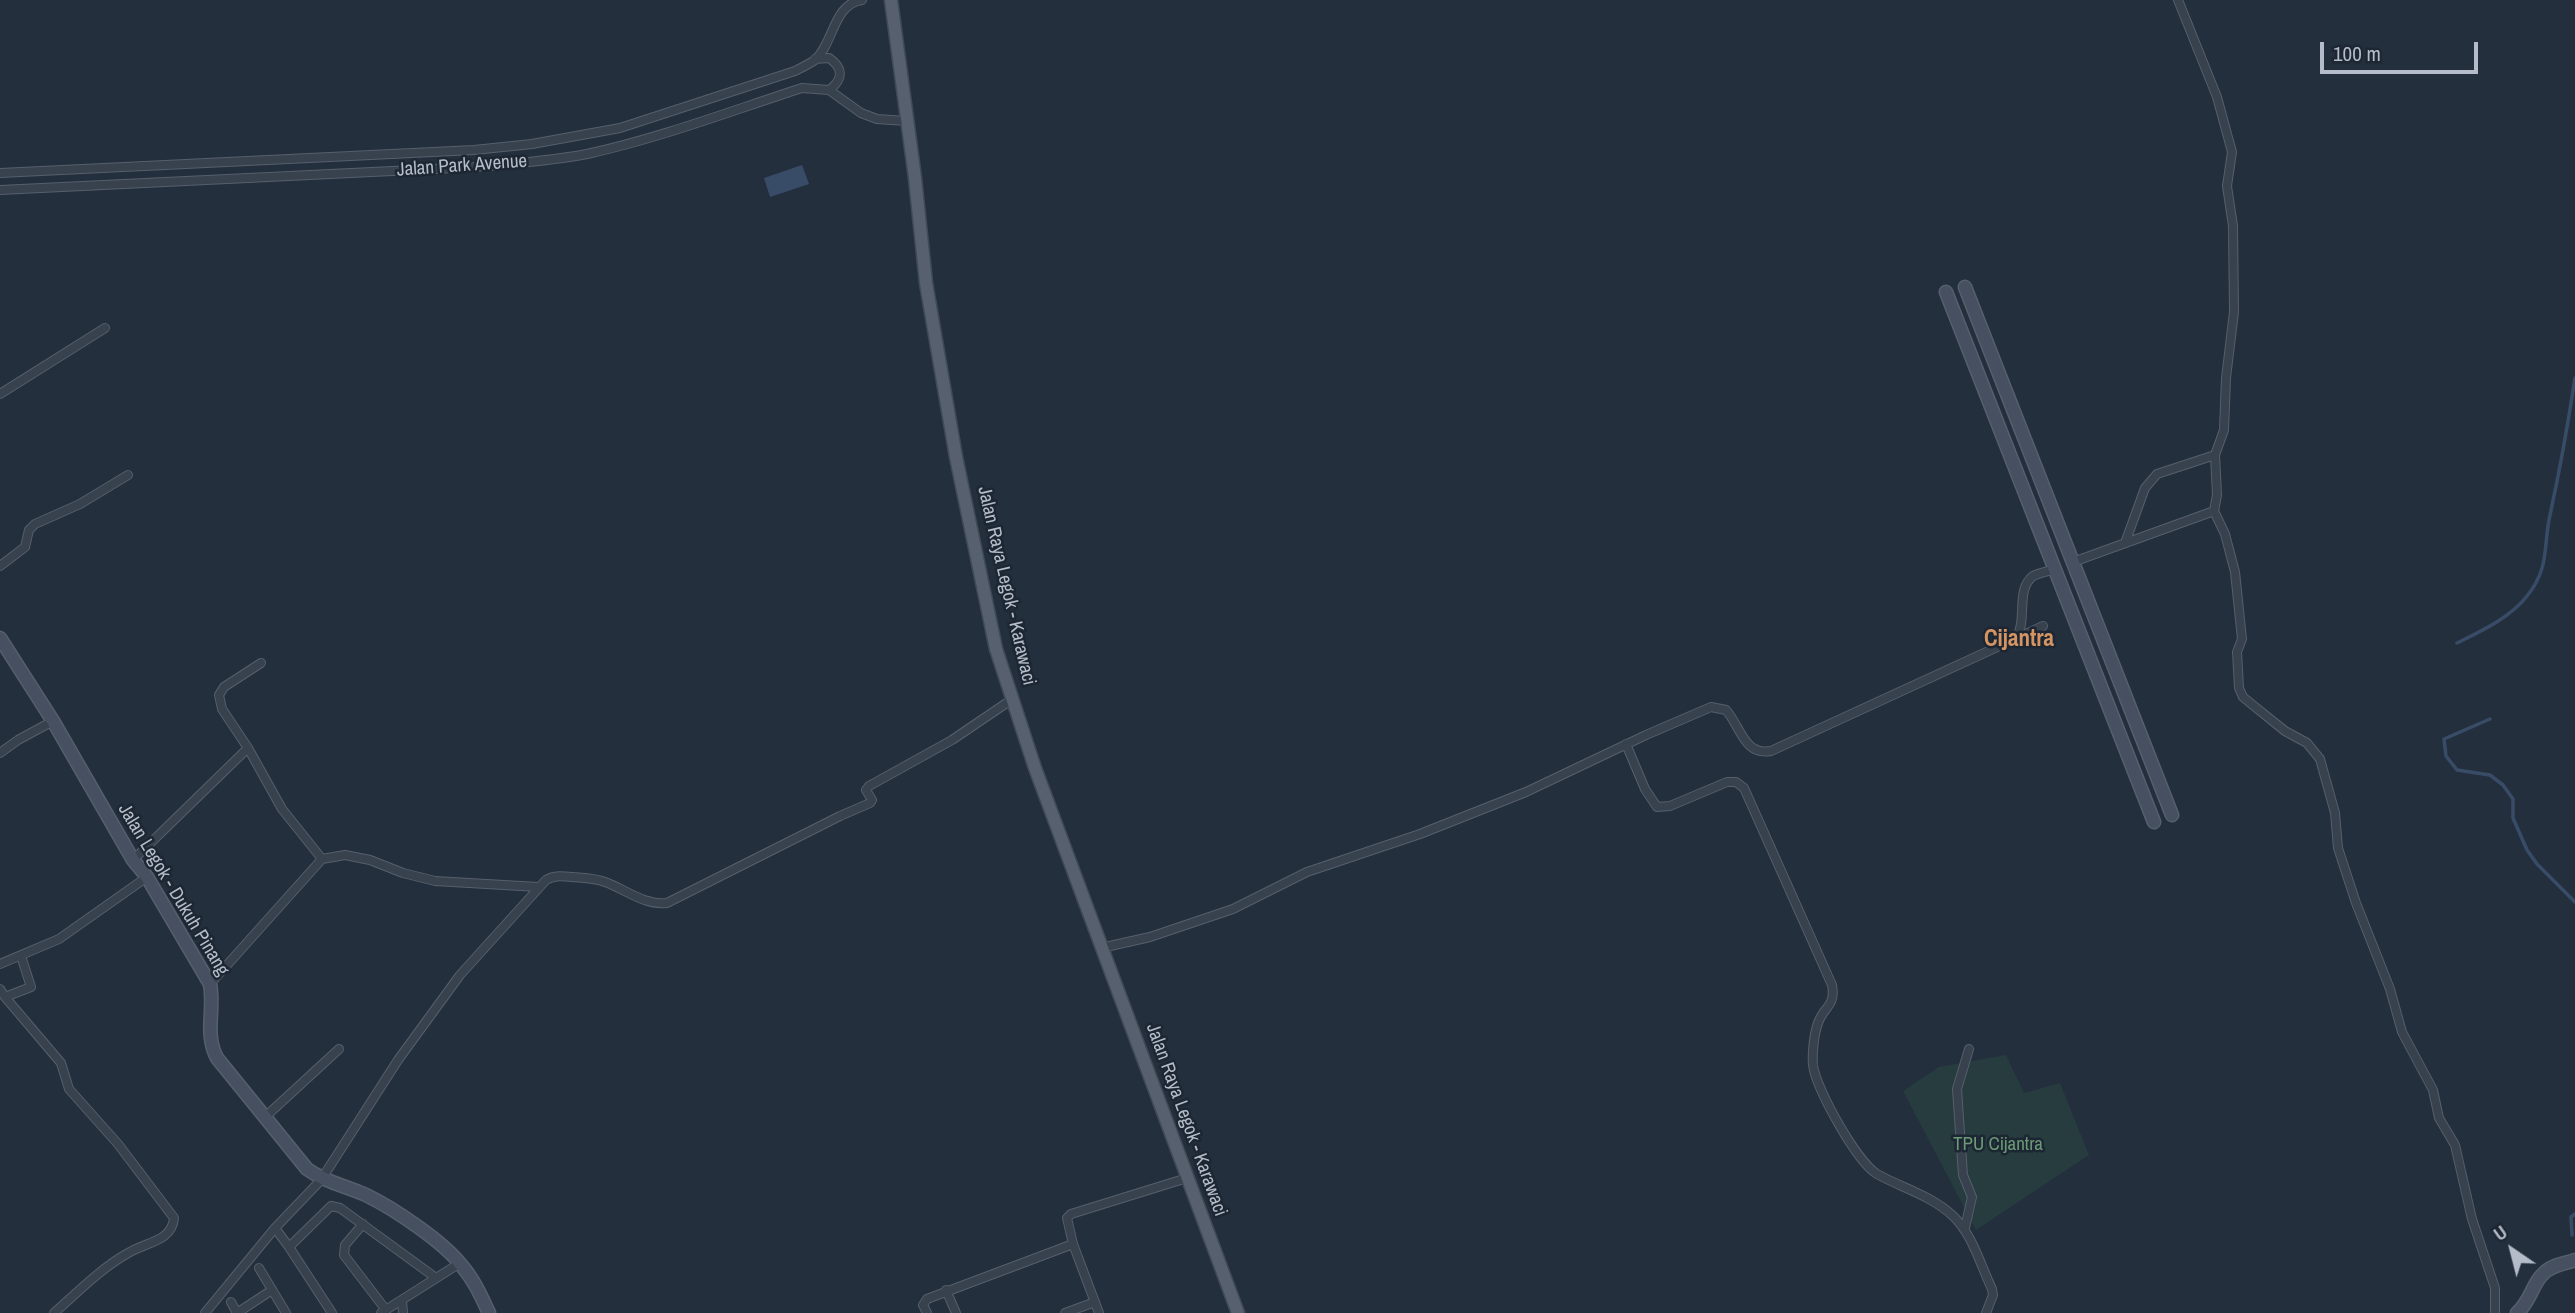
<!DOCTYPE html>
<html>
<head>
<meta charset="utf-8">
<style>
	body { margin:0 }
	#map { position:relative; width:2575px; height:1313px; overflow:hidden; background:#242f3e; font-family:"Archivo Narrow",sans-serif }
	canvas { display:block }
	.north { position:absolute; left:2477px; top:1215px; width:70px; height:70px; -webkit-text-stroke:5px #1d2633; paint-order:stroke; rotate:325deg; font-size:19px; font-weight:700; line-height:28px; text-align:center; color:#b4bcc9 }
	.north::after { content:''; display:block; margin:auto; width:24px; height:32px; background:#b4bcc9; clip-path:polygon(50% 0,100% 100%,50% 72%,0 100%) }
	.scale { position:absolute; left:2320px; top:42px; width:158px; height:32px; box-sizing:border-box; border:4px solid #b4bcc9; border-top:0; padding-left:9px; font-size:21px; line-height:24px; white-space:nowrap; color:#b4bcc9; -webkit-text-stroke:5px #1d2633; paint-order:stroke }
</style>
</head>
<body>
<div id="map">
<canvas width="2575" height="1313"></canvas>
<div class="north">U</div>
<div class="scale">100 m</div>
</div>
<script>
const g = document.querySelector('canvas').getContext('2d');
g.lineJoin = 'round';
function fillPath(path, color) { g.fillStyle = color; g.fill(path, 'evenodd'); }
function stroke(path, color, width, dash) { g.strokeStyle = color; g.lineWidth = width; g.lineCap = dash ? 'butt' : 'round'; g.setLineDash(dash || []); g.stroke(path); }
function write(font, color, halo, rows, align = 'center') {
  g.font = font + ' "Archivo Narrow",sans-serif'; g.lineWidth = 5; g.setLineDash([]); g.textBaseline = 'middle'; g.strokeStyle = halo; g.fillStyle = color; for (const [text, x, y, turn = 0] of rows) {
    g.save(); g.translate(x, y); g.rotate((+turn || 0) * Math.PI / 180); g.textAlign = isNaN(turn) ? turn : align; if (halo) g.strokeText(text, 0, 0); g.fillText(text, 0, 0); g.restore();
  }
}
const green = new Path2D(`
	M2006,1055L2024,1093L2060,1083L2089,1155L1976,1230L1903,1091L1939,1067Z`);
const water = new Path2D(`
	M802,165L809,184L770,197L764,178Z`);
const stream = new Path2D(`
	M2457,643C2481,631 2510,618 2527,596C2550,568 2543,546 2550,515C2560,469 2568,424 2575,378
	M2490,719L2444,739L2446,756L2457,770L2490,775L2503,785L2513,799V818L2527,850L2537,864L2575,902
	M2572,1235L2571,1217L2575,1214`);
const street = new Path2D(`
	M2178,0L2217,97L2232,152L2227,186L2233,226L2234,312L2226,378L2224,430L2215,455L2217,495L2214,511L2225,534L2235,572L2242,639L2237,652L2239,688L2243,697L2249,702L2285,731L2307,743L2320,759L2335,813L2338,848L2356,903L2390,989L2402,1032L2433,1090L2439,1118L2455,1145L2472,1219L2495,1288V1313
	M815,59L829,58C844,68 843,80 829,90
	M0,173L474,150L532,144L620,128L795,71C801,68 809,64 815,60C834,43 833,4 862,0
	M0,190L475,167C512,164 550,161 587,154C660,138 731,111 802,88L829,90L861,113L877,119L906,121
	M0,394L105,328
	M2125,543L2145,488L2157,474L2215,455
	M2073,562L2214,511
	M0,566L25,547L29,530L35,524L80,504L128,475
	M2016,639C2028,619 2015,590 2033,576C2039,573 2049,571 2055,569
	M1626,744L1645,789L1657,807L1670,806L1727,782H1736L1744,788L1832,985C1836,1006 1824,1006 1818,1023C1814,1034 1812,1053 1813,1065C1816,1089 1857,1162 1877,1174C1902,1188 1930,1195 1952,1215C1972,1233 1980,1264 1992,1289L1993,1295L1986,1313
	M248,748L222,709L219,695L224,687L261,663
	M0,753L18,740L53,721
	M322,859L345,855L370,860L403,873L435,881L538,887
	M133,860L248,748L282,809L322,859L210,984
	M1101,948L1150,937L1233,909L1307,872L1420,834L1526,792L1646,735L1711,707L1726,710C1741,727 1744,756 1771,751L2043,626
	M0,964L59,939L147,877
	M0,989L5,997L31,987L21,956
	M5,997L61,1063L69,1089L118,1144L174,1218C172,1241 147,1242 130,1252C102,1267 78,1292 54,1313
	M264,1118L339,1049
	M363,1224L345,1245L344,1255L386,1310
	M275,1228L289,1247
	M1965,1228L1972,1197L1963,1175L1957,1089L1969,1049
	M259,1268L286,1313
	M946,1290L956,1313
	M402,1300L403,1313
	M231,1302L237,1313
	M205,1313L275,1228L321,1180L398,1060L460,975L546,880C554,875 563,876 572,877C583,878 595,878 605,882C625,889 645,906 667,903L840,816L870,803L872,800L866,790L869,786L952,740L1011,700
	M237,1313L272,1290
	M332,1313L289,1247L331,1206L340,1208L436,1278
	M381,1313L460,1263
	M927,1313L923,1305L927,1299L1073,1244
	M1065,1313L1095,1302
	M1099,1313L1073,1244L1067,1218L1071,1214L1187,1178`);
const secondary = new Path2D(`
	M1965,287L2172,815
	M1946,292L2154,822
	M0,638L53,721L133,860L147,877L210,984C215,1009 204,1034 217,1058L307,1169C325,1182 346,1186 366,1195C393,1208 444,1242 462,1266C474,1280 481,1296 489,1313
	M2517,1313C2531,1301 2532,1284 2543,1274C2551,1265 2564,1264 2575,1260`);
const primary = new Path2D(`
	M891,0L915,178L926,283L956,457L996,649L1035,768L1238,1313`);
const streetNames = [
	["Jalan Park Avenue",462,166,-4],
	["Jalan Raya Legok - Karawaci",1006,586,77],
	["Jalan Legok - Dukuh Pinang",173,890,59],
	["Jalan Raya Legok - Karawaci",1186,1120,70]
];
const parkNames = [
	["TPU Cijantra",1998,1145]
];
const quarterNames = [
	["Cijantra",2019,640]
];
fillPath(green, '#263c3f');
fillPath(water, '#394c67');
stroke(stream, '#394c67', 3.5);
stroke(street, '#565f6c', 10);
stroke(secondary, '#565f6c', 15);
stroke(primary, '#414a57', 15);
stroke(street, '#38414e', 8);
stroke(secondary, '#465061', 12);
stroke(primary, '#56606e', 12);
write('19px', '#b4bcc9', '#1d2633', streetNames);
write('19px', '#6b9a76', '#1d2633', parkNames);
write('bold 23px', '#d59563', '#1d2633', quarterNames);
</script>
</body>
</html>
